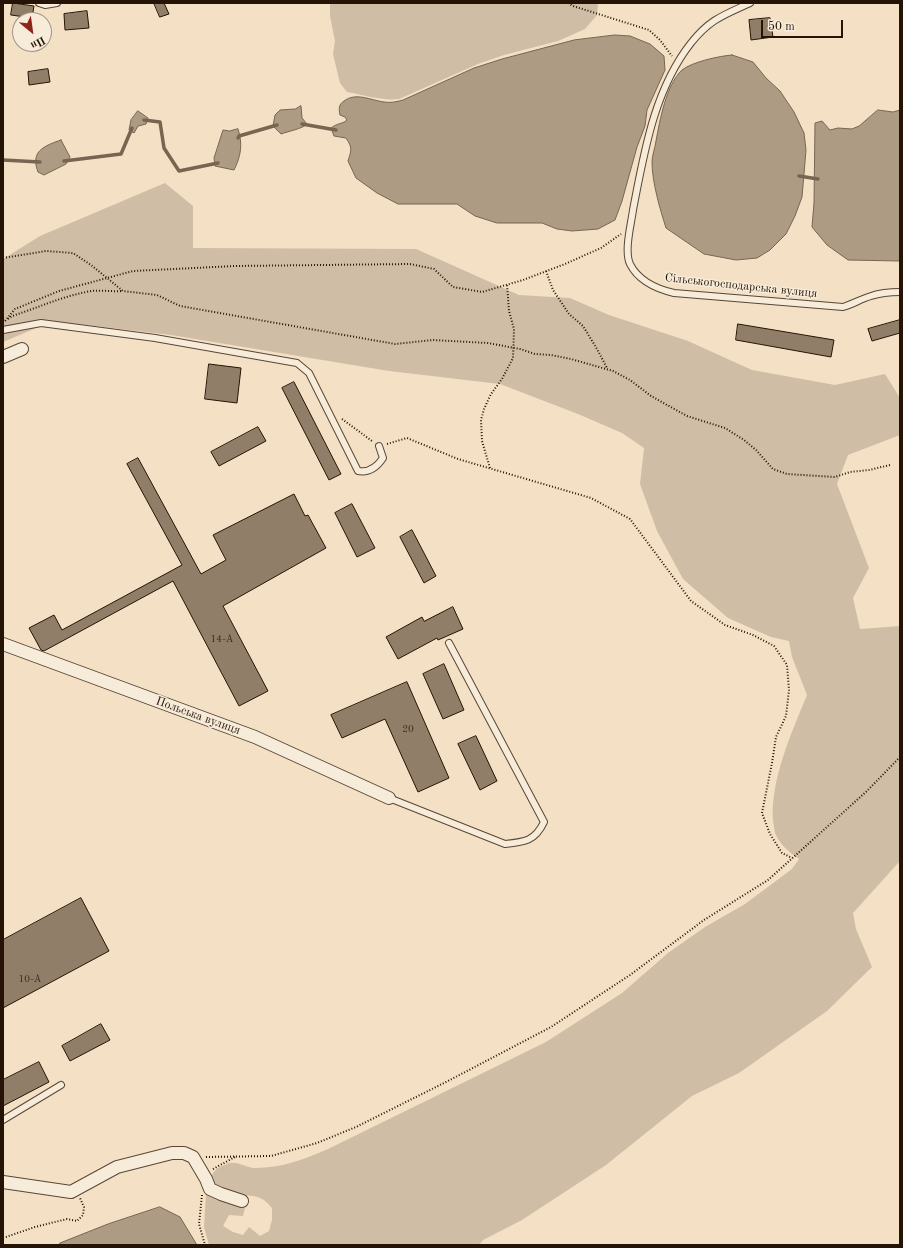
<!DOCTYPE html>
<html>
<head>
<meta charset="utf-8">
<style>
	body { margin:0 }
	#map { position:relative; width:903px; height:1248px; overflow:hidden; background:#f3e0c5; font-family:"Old Standard TT",serif }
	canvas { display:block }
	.frame { position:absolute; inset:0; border:4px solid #251406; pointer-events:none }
	.north { position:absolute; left:12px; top:12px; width:40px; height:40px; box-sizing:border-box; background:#f7ebd9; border:1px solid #a39585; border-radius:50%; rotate:151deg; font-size:11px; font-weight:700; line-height:16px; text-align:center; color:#251406 }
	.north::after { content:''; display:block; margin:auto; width:14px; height:18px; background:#8f2418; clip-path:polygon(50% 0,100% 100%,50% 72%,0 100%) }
	.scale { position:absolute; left:761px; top:20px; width:82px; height:18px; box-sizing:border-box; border:2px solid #251406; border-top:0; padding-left:5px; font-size:12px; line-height:14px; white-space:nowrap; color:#251406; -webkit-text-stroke:3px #f7ebd9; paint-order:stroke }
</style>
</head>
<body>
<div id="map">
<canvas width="903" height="1248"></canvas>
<div class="frame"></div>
<div class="north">Пн</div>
<div class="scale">50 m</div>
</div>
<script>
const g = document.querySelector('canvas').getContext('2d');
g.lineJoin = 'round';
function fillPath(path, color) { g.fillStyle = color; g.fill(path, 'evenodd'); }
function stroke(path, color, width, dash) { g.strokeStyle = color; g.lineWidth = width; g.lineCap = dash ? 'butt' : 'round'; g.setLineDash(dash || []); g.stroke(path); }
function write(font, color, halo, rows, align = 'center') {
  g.font = font + ' "Old Standard TT",serif'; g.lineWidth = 3; g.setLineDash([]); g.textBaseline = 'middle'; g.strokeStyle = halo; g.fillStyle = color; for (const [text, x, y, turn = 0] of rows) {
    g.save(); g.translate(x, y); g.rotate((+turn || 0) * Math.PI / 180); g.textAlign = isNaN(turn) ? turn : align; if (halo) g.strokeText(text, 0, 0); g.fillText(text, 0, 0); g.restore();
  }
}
const green = new Path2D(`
	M330,3H598L597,15L585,29L558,41L504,55L478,64L399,99C382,101 364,95 347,92L340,83L333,54L335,41L330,16Z
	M165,183L193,206V248L416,249L519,295L570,298L609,315L688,341L752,370L835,385L885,374L900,398V435L848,455L837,484L869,568L853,598L860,629L900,626V861L853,913L856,929L872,967L827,1011L739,1073L692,1096L606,1165L522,1220L483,1240L479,1245H209L204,1227L206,1194L245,1208L243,1216L229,1215L223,1226L233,1232L243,1235L249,1227L260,1236L269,1231L272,1220V1208C259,1192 252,1198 235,1193C227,1191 219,1188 211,1185C211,1175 212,1172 220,1167C223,1166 226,1164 229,1163C238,1161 247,1168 256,1168C281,1168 305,1159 328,1149L546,1042L622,993L668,953L705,927L745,904L792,869L799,859C789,852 780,845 775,833C774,829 774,824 773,821C770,780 792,732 807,695L792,657L789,641L771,637L728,618L683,579L657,531L640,484L644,448L622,433L578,414L500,384L389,371L171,335L53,321L3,342V259L40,236Z`);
const water = new Path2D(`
	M615,35L630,36L650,44L664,56L665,70L647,110L645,126L637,147L622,201L615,220L598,229L572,231L557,229L542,223H497L475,216L457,204H398L377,193L356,178L348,161C351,151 353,148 346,138L334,136L331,128C337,123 343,124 347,120L345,117L340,115C339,109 338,105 344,101C356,92 370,100 384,102C391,103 396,102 403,100L474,68L502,59L574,40Z
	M732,55L753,62L766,78L780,91L794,112L804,133L806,150L802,197L795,216L786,234L770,250L757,258L736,260L704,254L666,228C660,209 652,182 652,162C652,156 655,148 656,141C660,120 666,85 682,70C692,62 719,56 732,55Z
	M301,106L302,118L307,124C302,129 289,131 281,134L273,126L275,115L280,110L295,109Z
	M878,110L893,112L900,110V261L848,260L827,245L812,227L814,203L815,123L822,121L830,130L838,128L852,129L859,126Z
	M138,111L148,118L146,124L138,126L134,133L129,130L131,120Z
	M238,129C243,144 241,156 234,170L215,166L214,158L223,130L229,131Z
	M61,140L70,157L66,164L44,175L38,172C30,151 44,146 61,140Z
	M160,1207L180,1217L197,1245H58L60,1243L108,1224Z`);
const stream = new Path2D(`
	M144,120L160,122L164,148L179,171L218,163
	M302,124L336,130
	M238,138L239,136L277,125
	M3,160L40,162
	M64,161L121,154L132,128
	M799,176L818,179`);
const building = new Path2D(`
	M13,3L34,6L32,18L11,15Z
	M154,3H164L169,14L160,17Z
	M87,11L89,28L65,30L64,14Z
	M770,18L773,37L751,40L749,20Z
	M48,69L50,82L29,85L28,72Z
	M900,320V333L872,341L868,329Z
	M738,324L834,340L831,357L736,340Z
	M209,364L241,368L237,403L205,399Z
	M294,382L341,474L329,480L282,388Z
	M258,427L266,441L219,466L211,452Z
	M138,458L201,574L226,560L213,535L294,494L305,516L308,515L326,548L223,606L268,691L239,706L173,581L44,651L41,650L29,628L54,615L62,630L182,565L127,464Z
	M352,504L375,548L357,557L335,513Z
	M412,530L436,576L424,583L400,537Z
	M453,607L463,629L438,640L437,638L398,659L386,637L422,617L424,621Z
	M444,664L464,710L443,719L423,674Z
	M407,682L449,778L418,792L385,719L342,738L331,715Z
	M476,736L497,781L480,790L458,744Z
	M81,898L109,951L3,1008V940Z
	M101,1024L110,1040L70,1061L62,1046Z
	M39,1062L49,1082L3,1106V1080Z`);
const path = new Path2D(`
	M568,3L573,6L649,30L660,40L672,56
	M3,258L46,251L73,253L91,265L123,291L157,295L180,306L395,344L433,340L488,343L520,349L535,354L551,355L571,359L613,371L630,380L651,396L687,416L725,428L744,440L756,450L773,469L787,474L835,477L850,472L869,470L890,465
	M546,271L553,290L569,314L583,326L597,349L607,368
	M8,319L12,316C37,308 61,297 86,292C98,289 110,292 123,291
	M5,321L15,309L59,291L133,271L235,266L410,264L434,269L453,287L482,292L523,280L565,264L601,248L621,234
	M342,419L372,441
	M387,444L407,438L458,459L591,498L630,519L691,601L725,625L753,635L774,646L787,665L789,690L786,716L776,737L772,763L762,813L770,834L782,853L792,858
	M490,468L482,441L481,420L484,409L491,394L502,379L513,358L514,329L509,311L507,284
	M206,1157L271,1156L317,1143L356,1127L448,1081L551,1027L630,975L704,920L768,880L867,791L900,757
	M213,1169L235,1157
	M202,1195L199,1224L205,1245
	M3,1238L35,1227L67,1219L77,1221L83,1215L84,1207L80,1198`);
const lane = new Path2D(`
	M39,3L45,5L57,3
	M750,3C724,15 710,19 691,43C654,90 644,153 633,210C631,225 624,251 630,264C639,282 657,289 674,293L843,307C853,304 861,299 871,296C880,293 890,292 900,292
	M3,330L41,323L155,338L297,363L309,373L358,471C369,473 377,467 383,458L379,446
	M389,798L505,844C525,842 535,841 544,822L449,643
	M3,1120L61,1085`);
const street = new Path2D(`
	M3,357L22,349
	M3,644L255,737L389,798
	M3,1182L71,1192L117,1167L172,1153H184L193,1157L206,1179L210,1189L221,1194L242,1201`);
const numberNames = [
	["14-А",222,639],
	["20",408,729],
	["10-А",30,979]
];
const streetNames = [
	["Сільськогосподарська вулиця",741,286,6],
	["Польська вулиця",198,716,20]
];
fillPath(green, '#d0bda5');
fillPath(water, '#ad9b84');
stroke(water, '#776552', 1);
stroke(stream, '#776552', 3.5);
fillPath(building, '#907e69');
stroke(building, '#251406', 1);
stroke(lane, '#584736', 8);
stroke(street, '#584736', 14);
stroke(path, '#251406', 2, [1, 2]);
stroke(lane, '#f7ebd9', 6);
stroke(street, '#f7ebd9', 12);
write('10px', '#402e1f', null, numberNames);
write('12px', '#251406', '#f7ebd9', streetNames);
</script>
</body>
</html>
